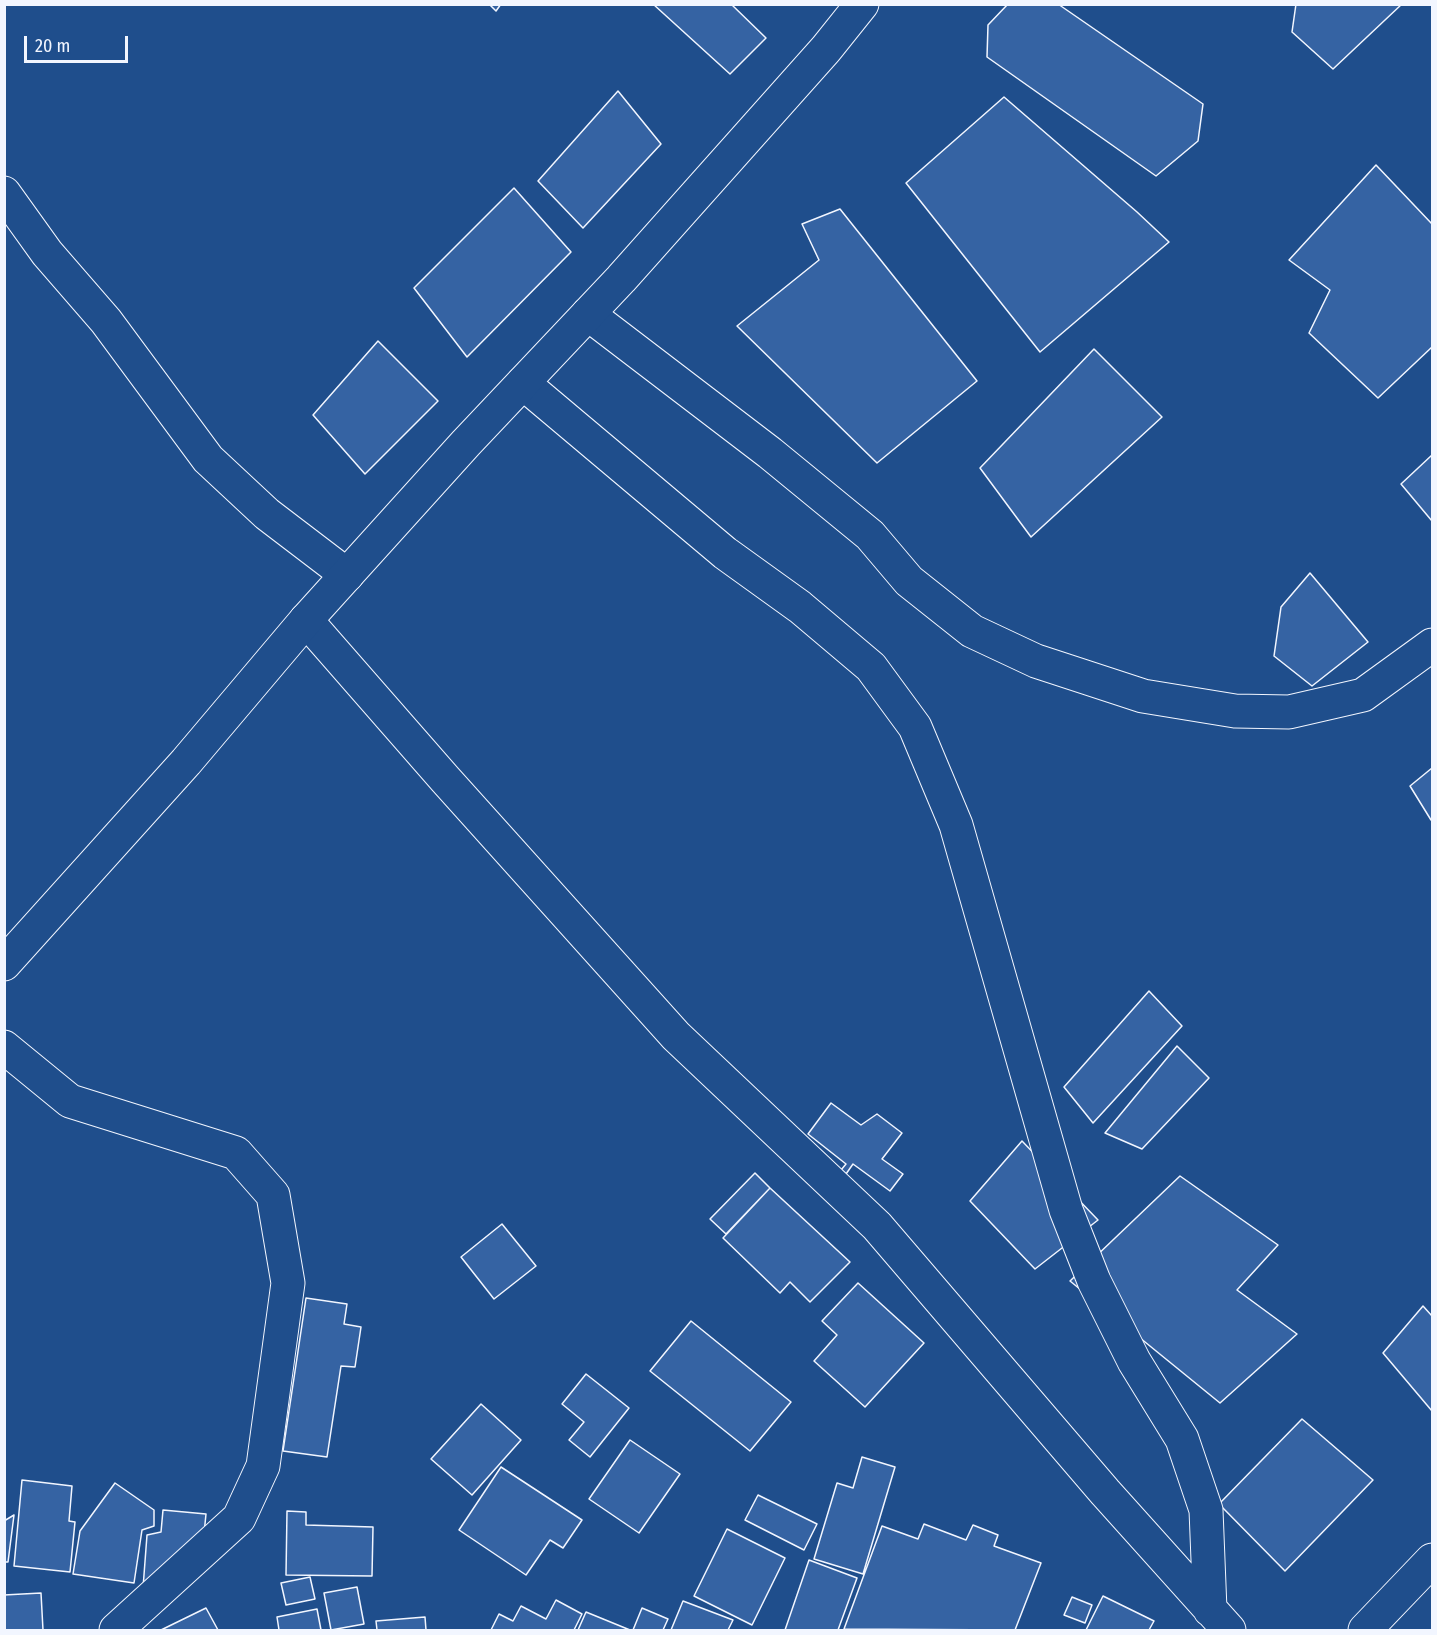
<!DOCTYPE html>
<html>
<head>
<meta charset="utf-8">
<style>
	body { margin:0 }
	#map { position:relative; width:1437px; height:1635px; overflow:hidden; background:#1f4e8c; font-family:"Fira Sans Condensed",sans-serif }
	canvas { display:block }
	.frame { position:absolute; inset:0; border:6px solid #f2f6ff; pointer-events:none }
	.scale { position:absolute; left:24px; top:36px; width:104px; height:27px; box-sizing:border-box; border:3px solid #f2f6ff; border-top:0; padding-left:8px; font-size:18px; line-height:21px; white-space:nowrap; color:#f2f6ff; -webkit-text-stroke:4px #1f4e8c; paint-order:stroke }
</style>
</head>
<body>
<div id="map">
<canvas width="1437" height="1635"></canvas>
<div class="frame"></div>
<div class="scale">20 m</div>
</div>
<script>
const g = document.querySelector('canvas').getContext('2d');
g.lineJoin = 'round';
function fillPath(path, color) { g.fillStyle = color; g.fill(path, 'evenodd'); }
function stroke(path, color, width, dash) { g.strokeStyle = color; g.lineWidth = width; g.lineCap = dash ? 'butt' : 'round'; g.setLineDash(dash || []); g.stroke(path); }
const building = new Path2D(`
	M489,4H501L496,11Z
	M653,4H731L766,38L730,74Z
	M1008,4H1058L1203,104L1198,141L1156,176L987,57L988,25Z
	M1296,4H1402L1333,69L1292,32Z
	M618,91L661,144L583,228L538,181Z
	M1004,97L1137,212L1169,242L1040,352L906,183Z
	M1376,165L1432,224V347L1378,398L1309,333L1330,290L1289,260Z
	M514,188L571,252L467,357L414,288Z
	M840,209L977,381L877,463L737,326L819,260L802,224Z
	M378,341L438,401L365,474L313,415Z
	M1094,349L1162,417L1031,537L980,468Z
	M1432,455V521L1401,484Z
	M1310,573L1368,642L1312,686L1274,656L1281,607Z
	M1432,768V819L1431,820L1410,786Z
	M1149,991L1182,1026L1093,1123L1064,1087Z
	M1177,1046L1209,1078L1142,1149L1105,1133Z
	M831,1103L861,1125L877,1114L902,1133L882,1159L903,1174L890,1191L853,1164L846,1174L841,1170L846,1164L808,1134Z
	M1022,1141L1098,1220L1035,1269L970,1201Z
	M755,1173L770,1188L726,1234L710,1219Z
	M1180,1176L1278,1245L1237,1290L1297,1334L1220,1403L1070,1281Z
	M770,1188L850,1262L810,1302L790,1282L780,1293L723,1238Z
	M502,1224L536,1266L494,1299L461,1257Z
	M858,1283L924,1343L865,1407L814,1361L837,1335L822,1321Z
	M306,1298L347,1304L344,1324L361,1327L355,1367L341,1366L327,1457L283,1451Z
	M1423,1306L1432,1316V1411L1383,1353Z
	M691,1321L791,1402L750,1451L650,1371Z
	M586,1374L629,1408L590,1457L569,1440L584,1422L562,1404Z
	M481,1404L521,1440L472,1495L431,1459Z
	M1302,1419L1373,1480L1285,1571L1219,1504Z
	M630,1440L680,1474L639,1533L589,1499Z
	M862,1457L895,1467L863,1574L814,1559L837,1483L853,1488Z
	M501,1467L582,1520L563,1548L550,1540L526,1575L459,1530Z
	M22,1480L72,1486L69,1521L75,1522L70,1572L14,1566Z
	M115,1483L154,1510V1526L142,1530L134,1583L73,1574L80,1531Z
	M758,1495L817,1524L804,1550L745,1520Z
	M163,1510L206,1514L203,1544L143,1588L147,1535L161,1532Z
	M287,1511L306,1512V1525L373,1527L372,1576L286,1575Z
	M14,1515L8,1562H4V1521Z
	M924,1524L966,1540L973,1525L998,1535L994,1546L1041,1563L1015,1630L844,1629L882,1526L918,1539Z
	M727,1529L785,1558L752,1625L694,1596Z
	M809,1560L857,1578L838,1630H785Z
	M310,1577L315,1599L286,1605L281,1583Z
	M357,1587L364,1624L331,1630L324,1593Z
	M41,1593L43,1630H4V1595Z
	M1103,1596L1154,1621L1149,1630H1086Z
	M1072,1597L1092,1605L1085,1623L1064,1615Z
	M556,1600L582,1614L574,1630H491L499,1614L513,1621L521,1606L546,1619Z
	M683,1601L733,1620L728,1630H671Z
	M206,1608L218,1630H161Z
	M642,1608L668,1619L663,1630H633Z
	M317,1609L321,1630H279L277,1617Z
	M586,1612L630,1630H578Z
	M425,1617L426,1630H377L376,1621Z`);
const minor = new Path2D(`
	M4,193L47,253L106,321L208,459L267,514L347,575
	M588,314L770,453L870,535L909,581L972,631L1036,661L1143,696L1235,711L1289,712L1363,695L1432,645
	M523,383L725,553L800,607L871,667L915,727L956,825L1066,1210L1094,1281L1134,1361L1182,1439L1206,1510L1210,1610
	M306,620L445,779L676,1036L877,1226L1105,1492L1229,1630
	M4,1047L70,1101L236,1153L273,1195L288,1283L263,1466L239,1518L116,1630
	M1365,1630L1432,1560`);
const major = new Path2D(`
	M4,964L186,762L306,620L466,443L621,279L826,49L862,4`);
fillPath(building, '#3563a3');
stroke(building, '#f2f6ff', 1.5);
stroke(minor, '#f2f6ff', 35);
stroke(major, '#f2f6ff', 35);
stroke(minor, '#1f4e8c', 33);
stroke(major, '#1f4e8c', 33);
</script>
</body>
</html>
